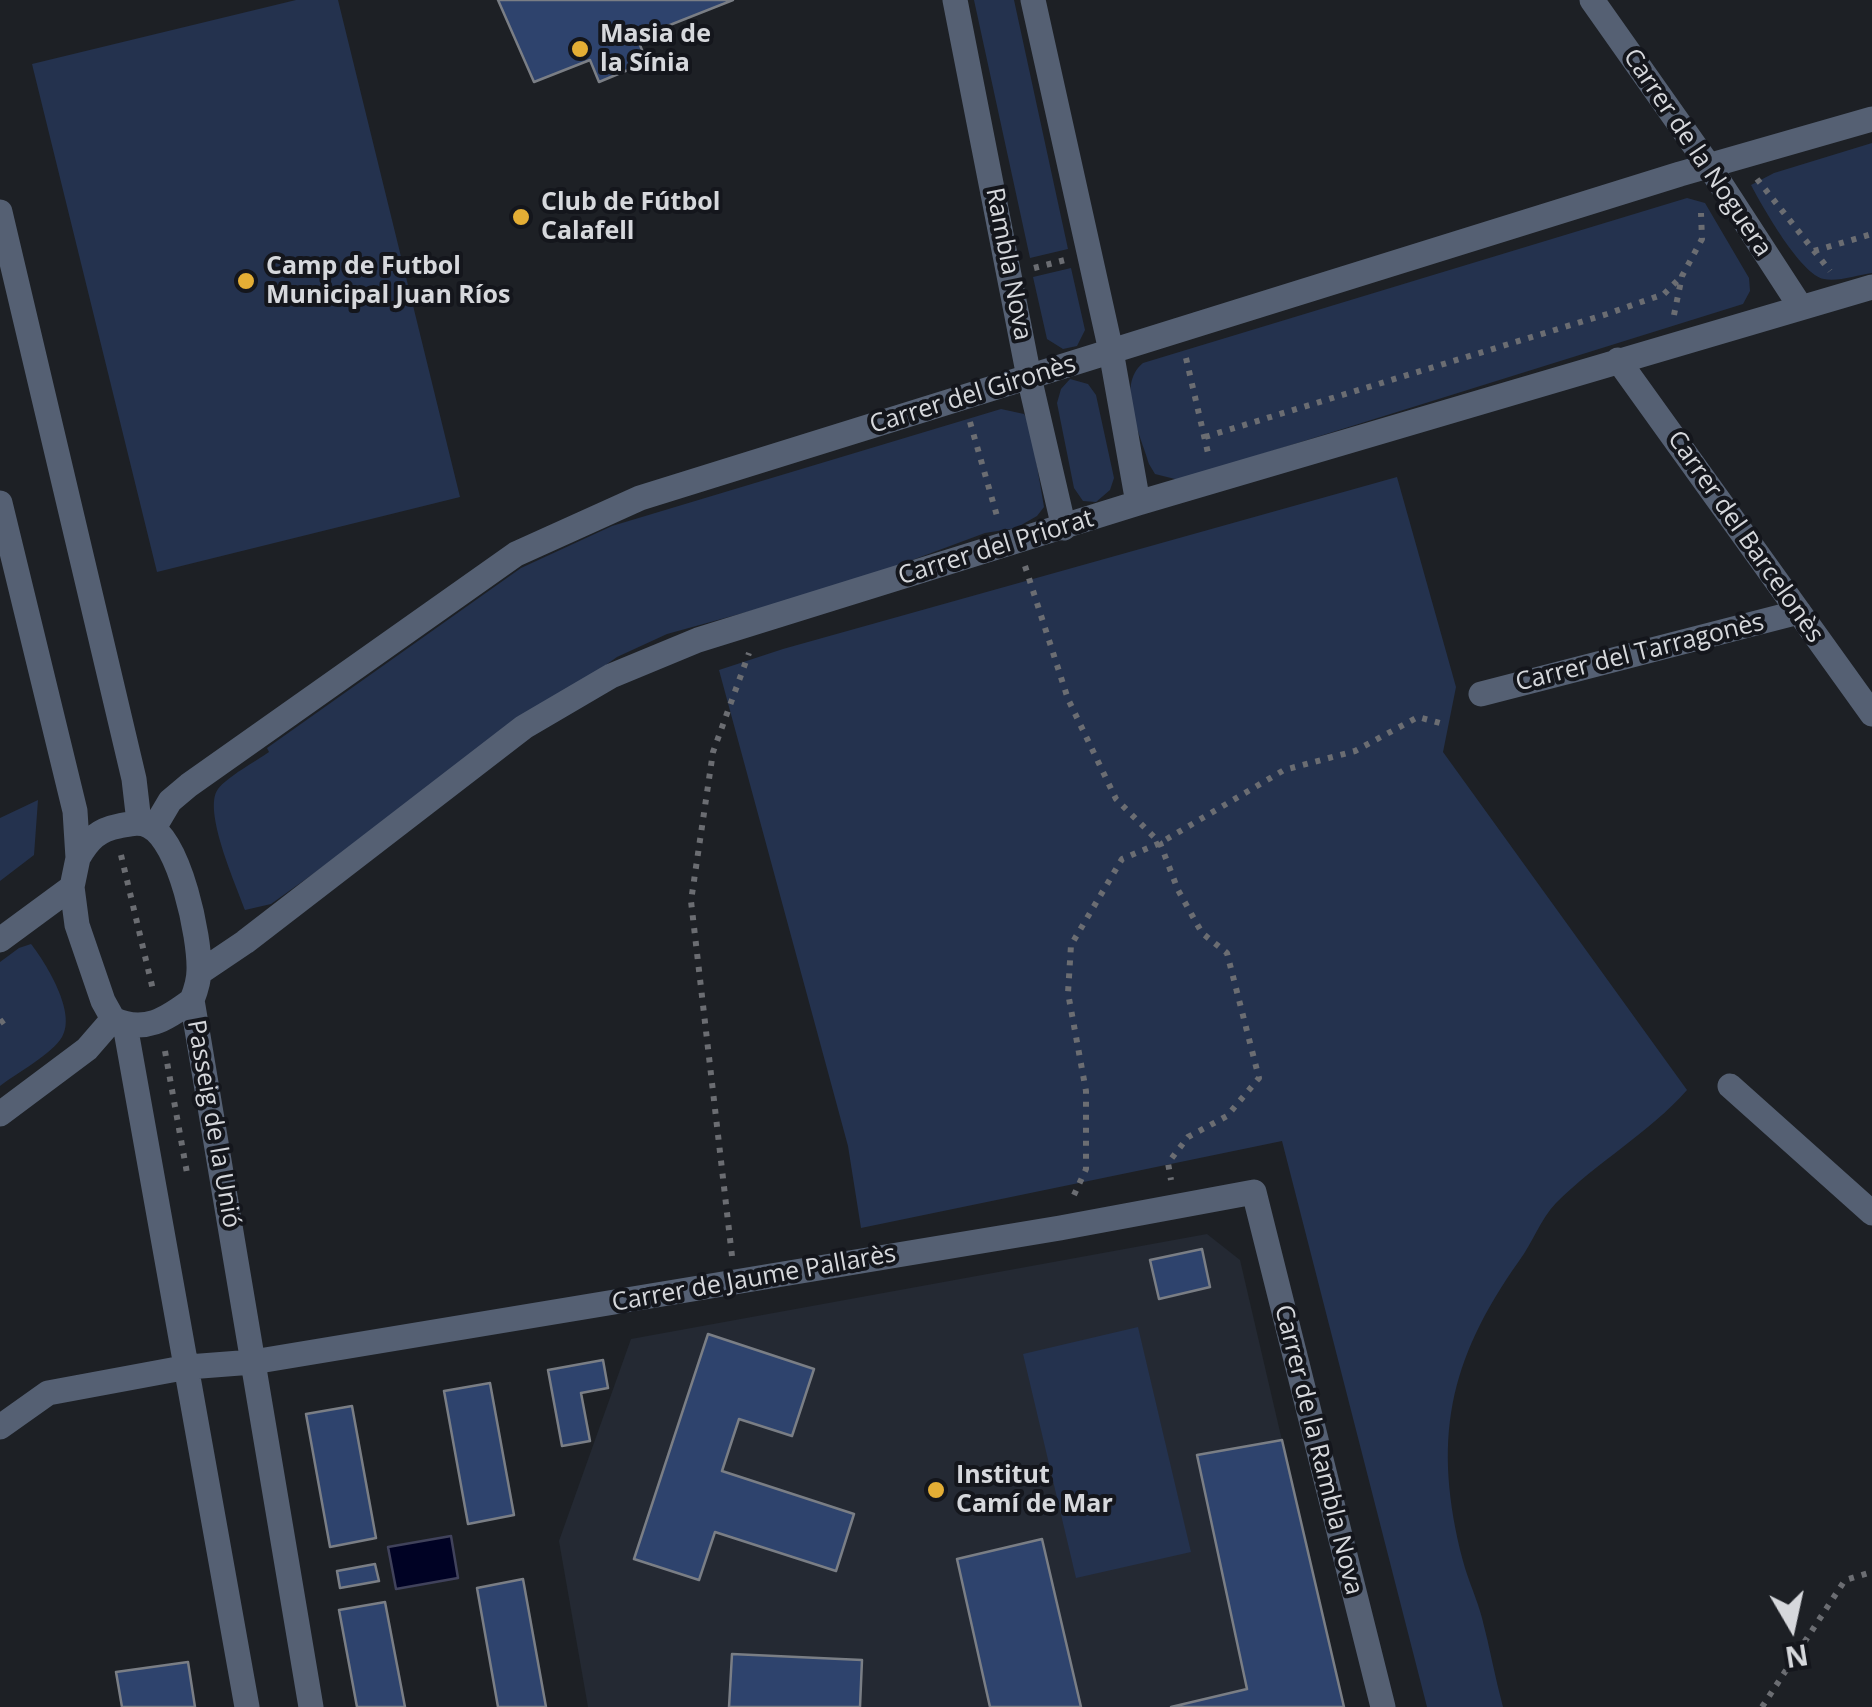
<!DOCTYPE html>
<html>
<head>
<meta charset="utf-8">
<style>
	body { margin:0 }
	#map { position:relative; width:1872px; height:1707px; overflow:hidden; background:#1d2025; font-family:"Open Sans",sans-serif }
	canvas { display:block }
	.north { position:absolute; left:1742px; top:1577px; width:100px; height:100px; -webkit-text-stroke:8px #14161c; paint-order:stroke; rotate:171deg; font-size:28px; font-weight:700; line-height:40px; text-align:center; color:#d6d8dc }
	.north::after { content:''; display:block; margin:auto; width:35px; height:45px; background:#d6d8dc; clip-path:polygon(50% 0,100% 100%,50% 72%,0 100%) }
</style>
</head>
<body>
<div id="map">
<canvas width="1872" height="1707"></canvas>
<div class="north">N</div>
</div>
<script>
const g = document.querySelector('canvas').getContext('2d');
g.lineJoin = 'round';
function fillPath(path, color) { g.fillStyle = color; g.fill(path, 'evenodd'); }
function stroke(path, color, width, dash) { g.strokeStyle = color; g.lineWidth = width; g.lineCap = dash ? 'butt' : 'round'; g.setLineDash(dash || []); g.stroke(path); }
function write(font, color, halo, rows, align = 'center') {
  g.font = font + ' "Open Sans",sans-serif'; g.lineWidth = 8; g.setLineDash([]); g.textBaseline = 'middle'; g.strokeStyle = halo; g.fillStyle = color; for (const [text, x, y, turn = 0] of rows) {
    g.save(); g.translate(x, y); g.rotate((+turn || 0) * Math.PI / 180); g.textAlign = isNaN(turn) ? turn : align; if (halo) g.strokeText(text, 0, 0); g.fillText(text, 0, 0); g.restore();
  }
}
const built = new Path2D(`
	M1207,1234L1240,1260L1344,1707H588L559,1541L631,1339Z`);
const green = new Path2D(`
	M296,0H338L460,497L157,572L32,64Z
	M974,0H1014L1068,249L1030,258Z
	M1872,143V273C1858,275 1837,282 1824,279C1801,275 1762,206 1751,185L1774,173Z
	M1687,198L1705,203L1749,278L1750,291L1743,304L1179,480L1155,474L1149,464C1141,435 1115,386 1143,363Z
	M1071,268L1085,330L1077,346L1063,349L1047,339L1033,277Z
	M1070,379L1088,384L1096,395L1114,478L1110,490L1096,502L1083,501L1074,488L1057,403L1061,389Z
	M1001,409L1024,414L1030,425L1044,507L1037,516L1016,528L985,533L845,585L667,634L617,657L271,904L245,910C237,887 202,810 218,789C227,777 256,761 269,752L267,748L521,568L612,526Z
	M1397,477L1456,687L1443,752L1687,1090C1649,1133 1597,1162 1556,1203C1540,1220 1533,1242 1519,1261C1448,1361 1432,1441 1463,1561C1468,1580 1477,1599 1482,1618C1490,1648 1495,1678 1503,1707H1427L1282,1141L861,1228L848,1146L719,670L783,649Z
	M38,800L34,855L0,881V818Z
	M31,944C46,963 77,1013 62,1037C52,1054 17,1073 0,1086V962L19,948Z
	M1138,1327L1191,1552L1076,1578L1023,1354Z`);
const water = new Path2D(`
	M451,1536L458,1578L396,1589L388,1547Z`);
const building = new Path2D(`
	M498,0H733L637,38L647,62L599,82L590,60L534,82Z
	M1202,1249L1210,1287L1159,1299L1150,1260Z
	M708,1334L814,1369L792,1436L739,1419L722,1471L854,1514L836,1571L715,1532L699,1580L634,1559Z
	M603,1360L608,1388L581,1393L590,1441L562,1446L548,1370Z
	M490,1383L514,1515L468,1524L444,1391Z
	M352,1406L376,1538L330,1547L306,1414Z
	M1282,1440L1344,1707H1171L1247,1689L1197,1455Z
	M1042,1539L1081,1707H990L957,1559Z
	M375,1564L379,1581L340,1588L337,1571Z
	M523,1579L546,1707H498L477,1588Z
	M385,1602L405,1707H357L339,1610Z
	M732,1654L862,1660L860,1707H729Z
	M188,1662L195,1707H122L116,1672Z`);
const path = new Path2D(`
	M1757,179L1830,271
	M1814,251L1872,234
	M1034,268L1065,260
	M1674,315L1682,276L1702,239L1701,213
	M1186,358L1208,453
	M970,422L997,516
	M1205,437L1607,314L1664,294L1682,276
	M1025,566L1068,699L1116,799L1160,843L1178,890L1202,933L1227,953L1259,1078L1227,1116L1188,1137L1168,1163L1171,1180
	M121,855L154,994
	M0,1023L10,1016
	M165,1051L187,1173
	M1074,1195L1086,1169V1091L1068,993L1071,945L1122,859L1160,843L1284,770L1355,751L1418,717L1447,725
	M732,1256L691,901L713,752L749,653
	M1762,1707L1845,1580L1872,1572`);
const street = new Path2D(`
	M955,0L1029,377L1064,528
	M1033,0L1111,351L1138,503
	M1592,0L1709,166L1800,306
	M0,212L134,779L139,822
	M1618,360L1872,714
	M0,503L75,811L78,858L72,887L77,925L103,1001L113,1019C144,1034 167,1019 192,1000
	M1481,694L1799,612
	M154,828L170,801L189,785L516,554L640,498L1680,174L1872,119
	M78,858C89,839 98,830 119,826C130,824 139,821 149,826C180,841 200,937 199,970C199,980 196,990 192,1000L311,1707
	M0,940L72,887
	M199,973L245,942L524,727L611,676L698,640L1138,503L1872,287
	M125,1025L247,1707
	M1730,1086L1872,1213
	M0,1114L87,1049L113,1019
	M0,1427L48,1393L188,1367L253,1362L1060,1228L1254,1192L1383,1707`);
const markers = [
	[580,49,10,"#e4ae35"],
	[521,217,10,"#e4ae35"],
	[246,281,10,"#e4ae35"],
	[936,1490,10,"#e4ae35"]
];
const poiNames = [
	["Masia de",600,35],
	["la Sínia",600,64],
	["Club de Fútbol",541,203],
	["Calafell",541,232],
	["Camp de Futbol",266,267],
	["Municipal Juan Ríos",266,296],
	["Institut",956,1476],
	["Camí de Mar",956,1505]
];
const streetNames = [
	["Carrer de la Noguera",1697,153,56],
	["Rambla Nova",1008,264,79],
	["Carrer del Gironès",973,395,-17],
	["Carrer del Barcelonès",1745,537,55],
	["Carrer del Priorat",996,548,-17],
	["Carrer del Tarragonès",1640,653,-14],
	["Passeig de la Unió",213,1124,80],
	["Carrer de Jaume Pallarès",754,1279,-10],
	["Carrer de la Rambla Nova",1318,1450,76]
];
fillPath(built, '#242933');
fillPath(green, '#24324e');
fillPath(water, '#000224');
stroke(water, '#40425b', 2.5);
fillPath(building, '#2e436d');
stroke(building, '#7a7e85', 2.5);
stroke(path, '#6b6d72', 6, [5, 8]);
stroke(street, '#556073', 25);
for (const [x, y, r, color] of markers) { const dot = new Path2D(); dot.arc(x, y, r, 0, 2 * Math.PI); g.fillStyle = color; g.fill(dot); stroke(dot, '#14161c', 4); }
write('bold 25px', '#d6d8dc', '#14161c', poiNames, 'left');
write('25px', '#d6d8dc', '#14161c', streetNames);
</script>
</body>
</html>
